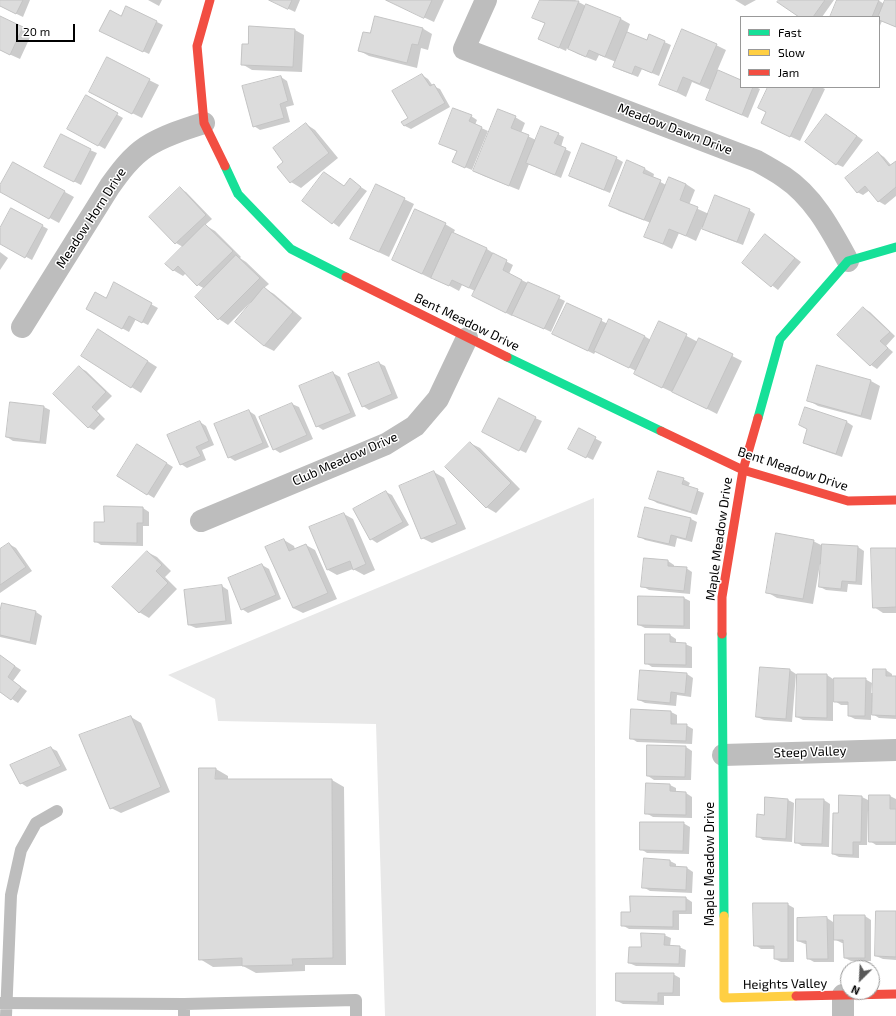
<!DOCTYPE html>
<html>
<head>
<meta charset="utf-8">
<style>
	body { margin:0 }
	#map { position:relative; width:896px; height:1016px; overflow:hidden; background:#fff; font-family:"Exo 2",sans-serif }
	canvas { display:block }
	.legend { position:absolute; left:740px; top:16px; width:140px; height:72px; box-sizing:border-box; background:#fff; border:1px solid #999; margin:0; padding:5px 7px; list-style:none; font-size:12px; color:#000 }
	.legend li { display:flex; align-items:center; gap:8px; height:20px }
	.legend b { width:20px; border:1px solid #999 }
	.north { position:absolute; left:840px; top:960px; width:40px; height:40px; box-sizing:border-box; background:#fff; border:1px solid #999; border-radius:50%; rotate:204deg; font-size:11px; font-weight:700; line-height:16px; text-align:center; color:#000 }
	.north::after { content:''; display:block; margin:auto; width:14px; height:18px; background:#595959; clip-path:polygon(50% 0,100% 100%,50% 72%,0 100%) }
	.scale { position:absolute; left:16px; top:24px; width:59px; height:18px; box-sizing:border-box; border:2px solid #000; border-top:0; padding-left:5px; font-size:12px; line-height:14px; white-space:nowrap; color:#000; -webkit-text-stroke:3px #fff; paint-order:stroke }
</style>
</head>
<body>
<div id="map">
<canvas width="896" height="1016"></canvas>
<ul class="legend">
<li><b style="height:5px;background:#16e098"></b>Fast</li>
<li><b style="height:5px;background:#ffcf43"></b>Slow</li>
<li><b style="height:5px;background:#f24e42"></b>Jam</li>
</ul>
<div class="north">N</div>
<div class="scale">20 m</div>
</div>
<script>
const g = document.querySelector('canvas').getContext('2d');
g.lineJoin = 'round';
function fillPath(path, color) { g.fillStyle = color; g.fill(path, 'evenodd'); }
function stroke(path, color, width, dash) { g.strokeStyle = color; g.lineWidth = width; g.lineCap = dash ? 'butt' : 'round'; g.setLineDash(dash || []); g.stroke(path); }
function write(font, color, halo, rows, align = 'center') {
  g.font = font + ' "Exo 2",sans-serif'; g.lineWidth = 3; g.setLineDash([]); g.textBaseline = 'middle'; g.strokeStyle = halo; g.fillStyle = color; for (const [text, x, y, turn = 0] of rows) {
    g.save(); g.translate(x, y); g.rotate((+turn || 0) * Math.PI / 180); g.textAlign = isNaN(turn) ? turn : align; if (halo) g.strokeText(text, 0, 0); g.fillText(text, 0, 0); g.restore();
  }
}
const green = new Path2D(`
	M594,498L596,1016H385L376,724L218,721L215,699L168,675Z`);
const shadow = new Path2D(`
	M0,0H30L23,17L0,6Z
	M148,0H162L159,6Z
	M270,0H300L295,12Z
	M386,0H444L434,22Z
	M541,0H575L586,6L621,19L630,24L627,33L647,41L649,35L671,45L659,76L642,69L638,77L620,70L614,66L616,62L599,55L596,61L578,54L567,48L566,51L539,39L546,24L533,18Z
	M735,0H756L745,6Z
	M780,0H834L822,17H801Z
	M838,0H878L884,4L886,0H896V27L882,21L879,28V17H831Z
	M127,7L163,25L149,54L107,34L122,17Z
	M0,17L32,33L20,59L0,50Z
	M422,28L432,34L428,50L421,48L417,68L369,56L360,51L371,35Z
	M295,30L304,35L302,72L252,70L242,64L249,45Z
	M716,45L726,50L717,71L741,81V87H756L760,89L748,118L707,100L711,90L692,82L686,97L660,84Z
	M422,75L428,79L433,86L440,89L450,107L411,129L405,126L402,122L409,118Z
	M281,77L287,81L294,105L286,107L290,122L260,130L254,126Z
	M149,80L159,85L142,118L100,97Z
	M769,87H821L825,89L800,141L772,128L767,113L759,108Z
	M86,97L123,118L105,149L68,128Z
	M827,115L863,140L843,167L836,164Z
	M471,116L477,120L475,125L488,131L472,170L460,165L458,152L440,143Z
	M515,117L525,123L521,133L536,140L558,134L564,137L561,147L571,152L561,178L529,164L519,190L484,176L474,171Z
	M306,124L315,130L338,158L301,188L291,182L278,167L285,162Z
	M90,150L97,153L81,185L52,170Z
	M878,153L884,157L891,165L896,162V196L885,205L878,201L870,190L863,195L857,192Z
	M616,158L623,162L610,193L576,179Z
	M13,163L74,197L59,223L0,191V187Z
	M645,169L654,174L653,178L666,185L686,184L695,190L689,205L709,214L749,210L755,214L743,245L709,232L702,227L696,241L679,233L672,249L646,236L651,223L619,211L610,205Z
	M325,173L345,187L350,180L367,191L339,227L303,201Z
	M180,189L186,192L212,219L205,225L215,231L241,257L240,258L246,262L269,284L264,288L274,294L302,318L274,351L264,346L251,302L228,325L219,319L196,297L205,289L198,285L186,273L183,276L173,270L183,247L176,243L150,217Z
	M404,199L414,204L389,257L361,244Z
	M11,209L48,229L32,260L0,243V230Z
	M415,210L445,224L455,230L453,234L487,249L496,255V256L513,265L509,274L565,301L551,332L513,314L512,316L479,299L475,291L462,285L459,291L433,277L432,279L403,265Z
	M766,235L801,262L778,290L743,263Z
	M0,252L8,258L0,270Z
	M114,284L158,308L148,325L136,319L129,332L87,309L106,299Z
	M567,304L608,324L644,336L651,340L660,322L698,342L699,339L742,361L717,414L672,391V392L644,379L635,374L636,371L596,351L594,354L560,337Z
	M863,308L870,312L895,336L886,346L893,352L877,369L871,365L839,335Z
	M108,336L157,367L141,393L82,356Z
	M379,363L385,366L398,398L369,410L363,406Z
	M80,368L86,371L112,396L97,411L105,419L94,430L88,427Z
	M333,373L340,377L356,416L323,430L317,426Z
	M871,381L880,386L871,420L818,406L808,400Z
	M292,404L299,407L313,439L280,453L274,449L260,418Z
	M44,407L50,410L46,444L13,441L7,437Z
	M805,408L847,422L853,426L842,457L810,446L804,442L808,429L800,425Z
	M249,411L255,415L269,447L235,461L229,457Z
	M535,418L542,421L526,453L489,435Z
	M200,422L206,426L214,445L202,450L206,460L187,468L181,464Z
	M579,430L602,442L593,460L576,452Z
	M470,443L480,448L520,489L496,513L486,507Z
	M137,445L173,467L154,498L118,476Z
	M434,472L444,478L466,529L432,543L422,538Z
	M683,479L690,483L688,487L704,493L697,515L657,503L651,499Z
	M386,492L392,495L409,525L377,543L371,539Z
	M143,508L149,512V526H143V546L101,545L95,541L105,524Z
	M344,514L353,519L375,570L364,575L353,569L337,575L328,570Z
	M691,519L697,522L692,542L677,538L675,547L645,540L639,536Z
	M284,540L294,546L295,549L306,545L315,550L337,599L303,613L293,608Z
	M813,541L823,546L858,547L864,551L862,585L848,584L847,592L826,590L820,587L821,564H820L813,604L777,598L767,592Z
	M9,544L16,548L32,571L0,593V551Z
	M896,549V613H883L874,607Z
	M147,552L157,557L171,571L165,577L177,589L149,618L139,612Z
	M645,559L668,561L674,565V567L686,568L692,572L690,594L649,590L642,586Z
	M262,565L269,569L281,599L248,613L242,609Z
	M222,586L228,590L232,624L196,628L189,625Z
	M684,598L690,601V629L645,628L639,625Z
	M2,604L36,612L42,616L36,645L0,637V615Z
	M670,635L676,639V644H685L692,647V668L652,667L646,663Z
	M0,656L21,670L13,681L27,691L18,703L0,691Z
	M790,670L796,674L792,722L764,720L757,717Z
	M886,670L892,674V677H896V719L879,718L871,713V720L855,719L849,716V705H841L835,701L865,679L872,683L871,693H873Z
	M687,674L693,678L691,697L677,695L676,706L645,703L639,700Z
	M796,675H827L833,679V721L803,720L797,717L798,675Z
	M632,710L671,712L677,715V725H686L693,729L692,744L637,742L631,738Z
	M131,717L141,723L170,792L121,813L111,808Z
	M686,747L692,751L691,780H654L648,776Z
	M51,748L57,751L67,770L27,787L21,783Z
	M216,769L228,776V780H332L344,787L346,965H305V971L256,973L243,966L213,967L200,959Z
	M647,784L670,785L676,788V793H686L692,797V818L653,817L646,813Z
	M840,796L862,797L870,801L890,796L896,799V845H876L870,841V811H868L867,845H859V858L839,857L833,854L839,814Z
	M766,798L788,800L794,803L792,842L763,840L757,836L765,816Z
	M824,800L830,804L829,847L802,846L796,842Z
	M683,823L690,827L689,854L647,853L641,849Z
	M670,861L676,864V867L687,868L693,872L692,893L650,891L643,887Z
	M631,897L686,898L692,902V914H679V930L629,929L622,925L631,913Z
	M787,904L794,908V962H781L775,959V949H761L755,945Z
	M896,912V960L883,959L876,956Z
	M835,916H865L871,920V961H851L845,958L844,943H842L834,939V962H814L807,958V944H805L798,941L827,918L833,922L834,933H835Z
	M664,935L671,938L670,946L679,947L686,950L685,967L636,966L629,963L642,948Z
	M673,974L680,978V996H664V1005L623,1004L617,1001Z`);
const building = new Path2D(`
	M0,0H23L16,14L0,6Z
	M269,0H292L288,9Z
	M386,0H432L424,18Z
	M540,0L579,1L559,48L538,39L545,23L532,18Z
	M779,0H825L813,17H799L777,2Z
	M837,0H879L872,17H830Z
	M885,0H896V27L879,20L878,17Z
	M586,4L621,18L605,57L589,50L586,57L568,49Z
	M126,6L157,21L143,52L99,31L110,10L121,16Z
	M0,16L23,27L10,55L0,50Z
	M375,16L423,28L418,45L412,44L407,63L358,51L363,32L370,33Z
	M249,26L295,29L293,67L241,65L242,44H248Z
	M682,29L717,44L700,84L683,77L677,92L659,85Z
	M627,32L647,40L649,34L665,41L652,73L635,66L632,74L613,67Z
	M107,57L150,79L132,114L89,92Z
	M718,70L741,80V87H753L742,115L706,100Z
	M422,74L430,86L434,84L445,103L404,126L401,122L408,118L392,91Z
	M281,76L288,101L280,104L284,118L253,127L242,86Z
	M768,87H814L790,137L761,123L766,112L758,108Z
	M86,95L118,113L98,146L67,129Z
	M453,108L472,115L469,121L482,127L465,168L452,162L457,151L439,144Z
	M498,109L516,116L511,128L529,135L509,186L473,171Z
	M826,114L857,136L836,165L805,142Z
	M306,123L329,153L290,183L277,167L283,162L273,148Z
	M541,126L559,133L554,143L566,148L555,175L526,163Z
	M61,134L91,149L74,182L44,167Z
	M582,143L617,157L604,190L569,176Z
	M878,152L889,166L896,161V187L878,202L865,186L857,193L845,178Z
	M627,160L645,168L643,173L661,180L644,220L609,206Z
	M13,162L65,191L49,219L0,192V185Z
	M324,172L344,186L350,178L361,187L332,224L302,201Z
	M669,177L686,184L680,200L698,207L686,236L669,229L663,244L644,237Z
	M376,184L405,198L379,252L350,239Z
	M180,187L206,215L175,244L149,217Z
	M715,195L750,209L737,242L702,229Z
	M11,208L43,225L25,258L0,244V228Z
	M415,209L446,223L422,274L392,260Z
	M205,224L233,251L197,286L178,266L173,271L165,264Z
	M452,232L487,248L469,288L452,280L449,286L431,278Z
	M765,234L795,258L771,287L742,263Z
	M493,253L507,260L503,270L522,280L506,313L472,296Z
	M236,255L260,278L218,320L195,297Z
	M114,282L152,303L142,323L129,316L122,329L86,309L95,292L106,298Z
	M528,282L560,296L544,329L512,315Z
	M264,287L293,312L264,346L235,322Z
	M567,303L602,319L588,351L552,334Z
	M863,307L890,332L880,341L888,348L870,366L837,335Z
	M609,319L645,336L629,368L594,351Z
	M659,321L687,334L662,388L634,374Z
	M98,329L148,361L131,388L81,356Z
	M699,338L733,354L707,409L672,392Z
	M379,362L392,394L362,407L348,374Z
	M817,365L871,380L861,416L807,401Z
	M79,366L106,392L92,407L100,415L88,428L53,394Z
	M333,372L351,413L316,427L299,386Z
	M499,398L536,417L519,451L482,432Z
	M10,402L44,406L40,442L6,437Z
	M292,403L307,435L273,450L259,417Z
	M805,407L847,421L836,454L803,443L807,429L799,425Z
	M249,410L263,443L228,458L214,424Z
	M200,421L209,441L196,447L201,456L180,465L167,435Z
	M579,428L596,437L586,458L568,449Z
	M470,442L511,483L486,508L445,467Z
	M137,444L167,463L147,495L117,476Z
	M434,471L457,524L421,539L399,486Z
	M658,471L684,478L682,484L698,489L691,512L649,499Z
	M386,491L403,522L370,540L353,509Z
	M104,506L143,507V523H137V543L94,542V522H104Z
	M645,507L691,518L686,539L671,535L669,544L638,537Z
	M344,513L366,564L353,570L350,561L327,570L309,527Z
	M776,533L814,540L803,599L766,593Z
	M284,539L289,551L306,544L328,593L293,608L265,547Z
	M9,543L26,567L0,585V549Z
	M822,544L858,546L856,582L842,581L841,589L819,587Z
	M871,548H896V607L873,608Z
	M147,551L162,565L156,571L168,583L139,613L112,587Z
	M644,558L668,560V566L687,567L684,591L641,587Z
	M262,564L276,595L241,610L228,578Z
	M222,585L226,621L188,625L184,590Z
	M638,596L684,597V626L638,625Z
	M2,603L36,611L30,642L0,635V611Z
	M645,634H670V642L686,643V665L645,664Z
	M0,655L15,666L8,677L21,687L11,700L0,692Z
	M760,667L790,669L786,719L756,717Z
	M873,669H886V676H896V716L872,715Z
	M640,670L687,673L685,694L671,692L670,703L638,700Z
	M797,674H827V718L796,717Z
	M834,678H866L865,716H848V702H834Z
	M631,709L671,711V724H687L686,741L630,739Z
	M131,716L161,787L110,809L79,735Z
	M647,745L686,746L685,777L647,776Z
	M51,747L61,766L20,784L10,765Z
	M199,768H216L215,779H332L333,958L292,959L293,965L242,966V958L199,960Z
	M646,783L670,784V791L686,792V815L645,814Z
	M839,795L862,796L861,842H853V855L832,854L833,813H838Z
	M869,795H890V809H896V842H869Z
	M765,797L788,799L786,839L756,837L757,814L764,815Z
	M796,799H824L822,844L795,843Z
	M640,822H684L683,851L640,850Z
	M644,858L670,860V866L687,867L686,890L642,888Z
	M630,896L686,897V911H673V927L621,926V912H630Z
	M753,903H788V959H774V946H754Z
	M876,911H896V957L875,956Z
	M834,915H865V958H844L843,940H834Z
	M827,917L828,959H807L806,941H797V918Z
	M641,933L665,934L664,945L680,946L679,964L628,963L629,947H641Z
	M616,973H674L673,993H658V1002L616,1001Z`);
const lane = new Path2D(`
	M0,1003L184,1004L356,1000V1016
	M6,1016L11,895L21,850L36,823L57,811
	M184,1016V1004`);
const street = new Path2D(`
	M486,0L464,49L757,161C766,166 775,171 784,177C814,197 831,230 848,261
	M22,327L110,186C120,172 131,157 146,147C163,136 185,129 204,123
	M201,521L386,444L415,426L438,399L467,338
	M723,755L896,750
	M843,995V1016`);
const fast = new Path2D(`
	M225,166L238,194L291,249L346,277
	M507,357L661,431
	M758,418L780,339L848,261L896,247
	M722,634L724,916`);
const slow = new Path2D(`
	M724,916V998L796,996`);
const jam = new Path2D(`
	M210,0L197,46L204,123L225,166
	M346,277L507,357
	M661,431L743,470L848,501L896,500
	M722,634V597L743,470L758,418
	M796,996L896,994`);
const streetNames = [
	["Meadow Dawn Drive",675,129,21],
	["Meadow Horn Drive",91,218,-57],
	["Bent Meadow Drive",467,322,26],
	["Club Meadow Drive",345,459,-24],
	["Bent Meadow Drive",793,469,18],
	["Maple Meadow Drive",719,539,-82],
	["Steep Valley",810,752,-2],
	["Maple Meadow Drive",710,864,-90],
	["Heights Valley",785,984,-1]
];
fillPath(green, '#e8e8e8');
fillPath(shadow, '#0003');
fillPath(building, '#dcdcdc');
stroke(building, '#c4c4c4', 1);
stroke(lane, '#bdbdbd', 12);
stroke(street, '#bdbdbd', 22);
stroke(fast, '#16e098', 9);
stroke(slow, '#ffcf43', 9);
stroke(jam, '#f24e42', 9);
write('13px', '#000', '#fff', streetNames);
</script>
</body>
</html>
